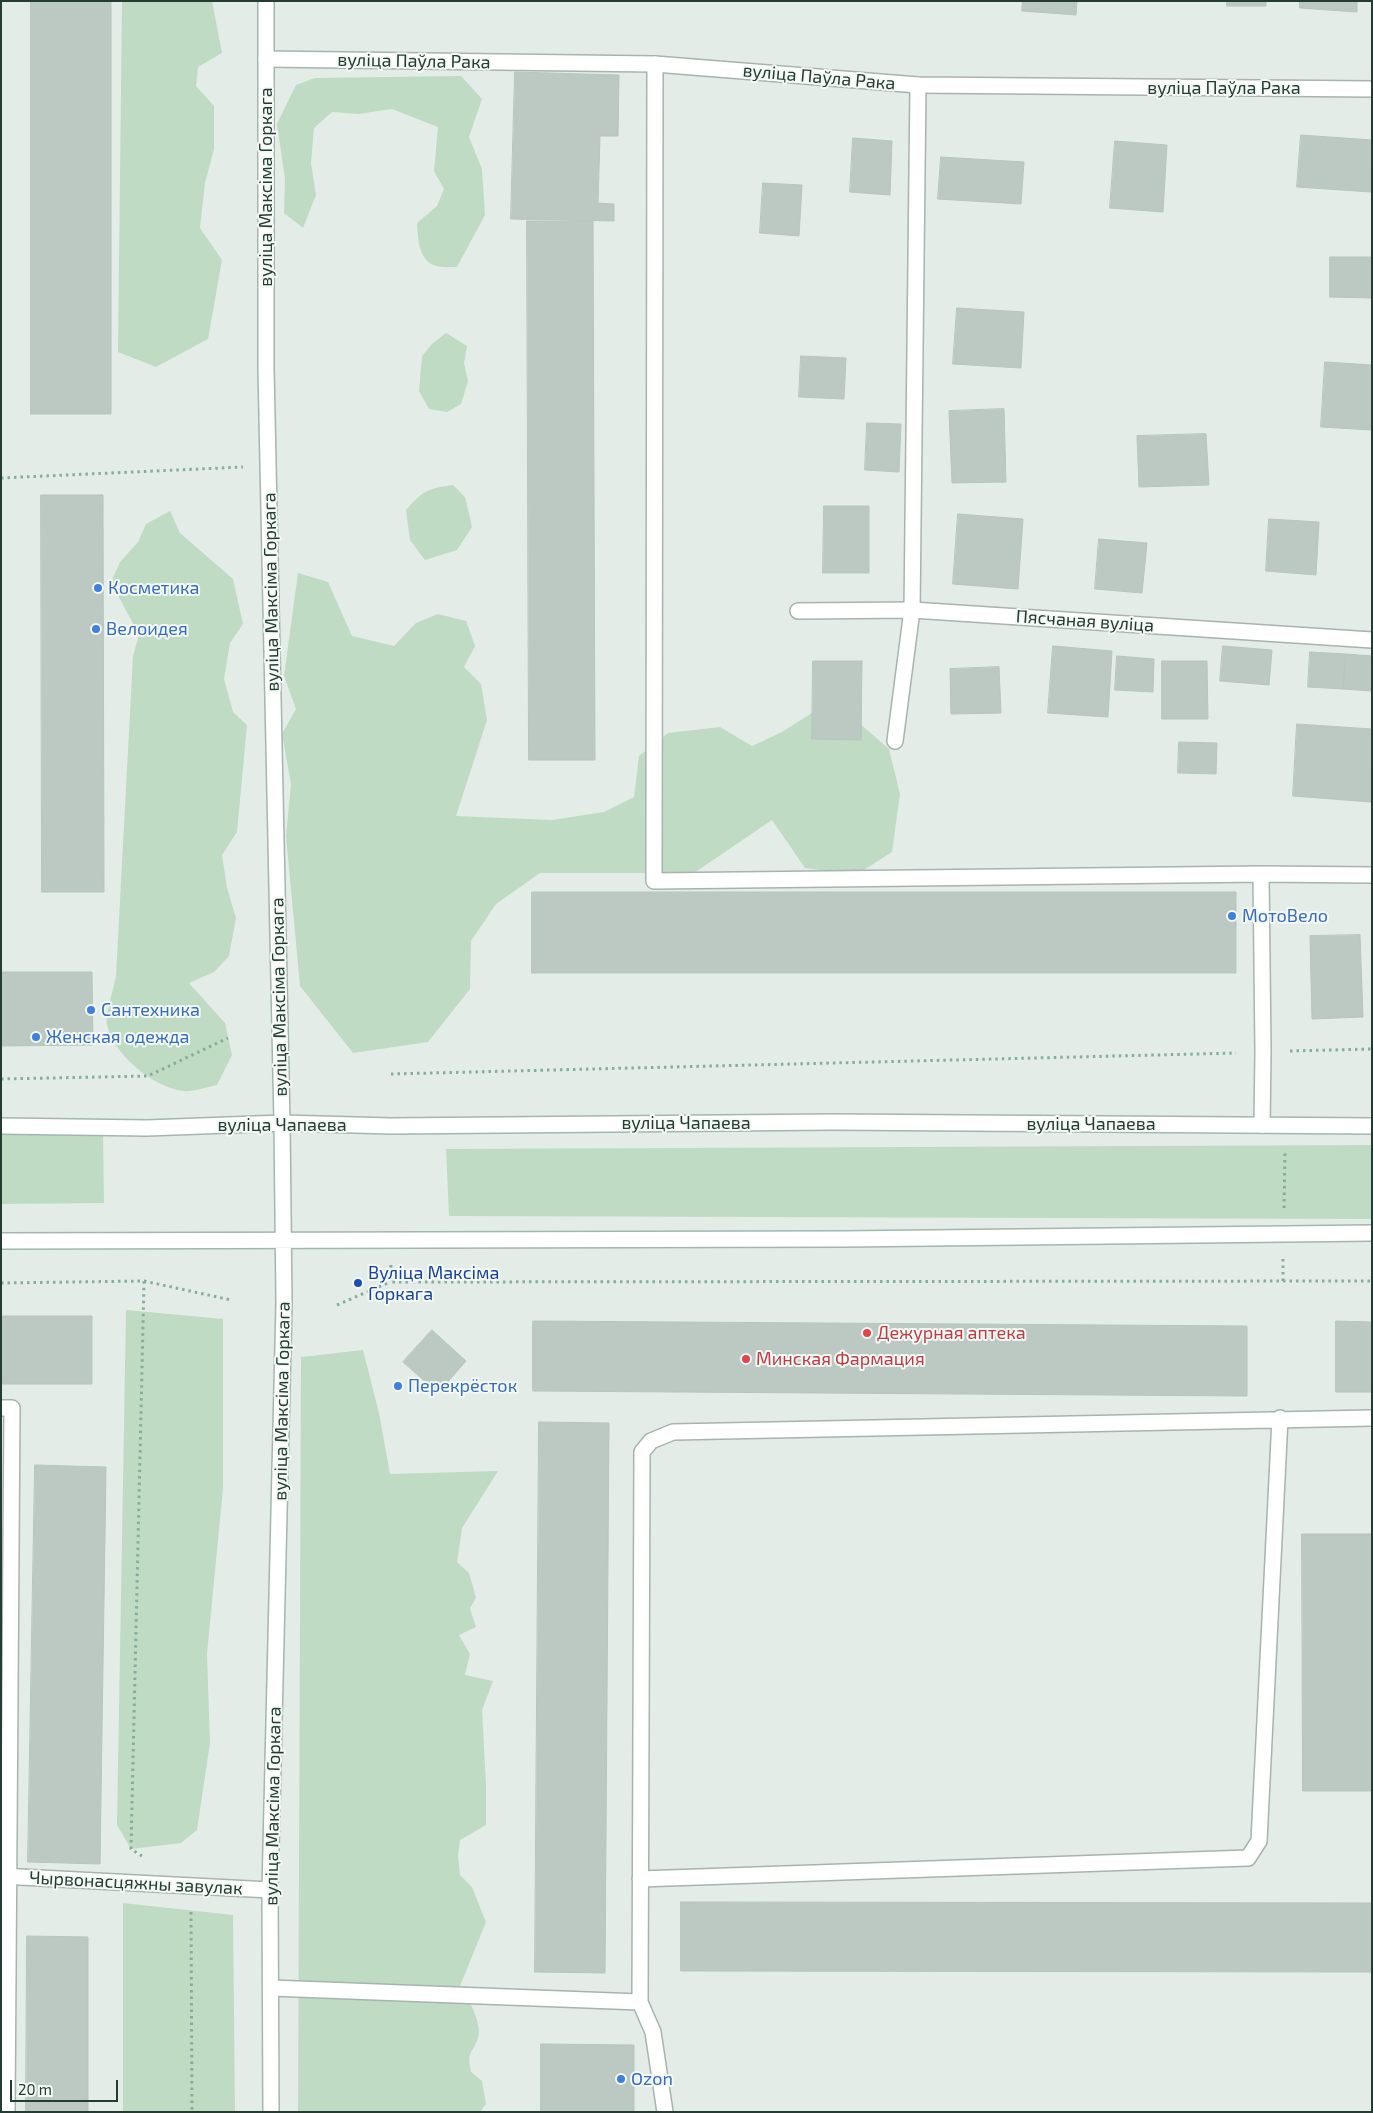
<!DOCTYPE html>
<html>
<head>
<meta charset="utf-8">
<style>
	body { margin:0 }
	#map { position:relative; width:1373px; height:2113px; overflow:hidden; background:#e4ece8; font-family:"Exo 2",sans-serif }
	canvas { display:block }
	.frame { position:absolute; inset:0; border:2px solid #253c34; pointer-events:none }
	.scale { position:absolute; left:10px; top:2080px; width:108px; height:22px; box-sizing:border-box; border:2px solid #253c34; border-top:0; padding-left:6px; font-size:15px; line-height:18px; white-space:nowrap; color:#253c34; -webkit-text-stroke:4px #f4f9f6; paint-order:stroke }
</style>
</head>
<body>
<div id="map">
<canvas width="1373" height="2113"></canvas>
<div class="frame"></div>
<div class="scale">20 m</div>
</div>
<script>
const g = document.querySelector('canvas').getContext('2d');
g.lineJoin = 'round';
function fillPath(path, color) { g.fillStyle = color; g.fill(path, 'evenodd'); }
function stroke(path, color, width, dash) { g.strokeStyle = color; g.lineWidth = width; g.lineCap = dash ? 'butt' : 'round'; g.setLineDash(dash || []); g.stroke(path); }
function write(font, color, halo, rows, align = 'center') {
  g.font = font + ' "Exo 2",sans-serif'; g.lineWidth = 4; g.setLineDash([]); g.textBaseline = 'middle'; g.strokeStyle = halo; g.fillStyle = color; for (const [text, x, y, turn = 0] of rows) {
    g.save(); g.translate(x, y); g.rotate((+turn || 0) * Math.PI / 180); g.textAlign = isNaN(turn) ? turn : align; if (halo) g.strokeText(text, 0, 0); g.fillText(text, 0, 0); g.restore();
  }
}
const green = new Path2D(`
	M122,1H212L222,53L198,67L196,86L214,106V149L205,183L200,228L222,260L208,339L156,367L118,352Z
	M461,76L482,99L469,137L482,169L485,215L457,267C450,267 440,268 433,265C418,258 418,237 417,223L437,206L444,189L434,171L438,127L392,109L358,114L332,112L314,128L311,163L316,195L303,228L284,213L285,179L277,124L296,85L315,78Z
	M446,333L467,346L464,363L468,381L461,404L447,412L429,409L419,391L422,356L432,344Z
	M453,485L465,497L472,527L457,550L425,560L410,540L406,510C424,490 427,489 453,485Z
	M170,511L180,533L233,579L243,624L230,643L224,679L233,712L247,725L237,832L222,855L227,888L236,918L229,956L214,972L189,983L225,1023L232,1055L217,1085C207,1087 193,1092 183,1091C153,1087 114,1055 107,1025C105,1017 114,986 116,976L133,656L139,635L111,582L120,562L138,542L146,524Z
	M298,573L328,582L352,636L394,646L416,623L438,614L466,621L475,646L464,667L481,684L487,720L456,816L552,820L604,812L634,797L639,756L668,733L720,727L752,746L782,732L812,713L851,716L889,749L900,794L892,852L856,875L805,868L772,820L694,873H540L496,904L471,941L470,989L428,1042L353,1053L300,986L286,836L291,784L282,734L296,709L284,676Z
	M1,1131H103L104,1203L1,1204Z
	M1372,1145V1219L449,1216L446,1149Z
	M126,1310L223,1319V1488L207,1654L210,1743L197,1830L181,1843L131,1849L117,1825Z
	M363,1350L379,1413L390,1474L498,1471L462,1528L457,1562L469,1573L476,1598L470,1608L476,1627L459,1635L470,1654L465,1675L493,1681L482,1710L486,1785V1825L460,1840L458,1856L460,1875L472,1887L486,1922L460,1986C468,1998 483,2024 478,2038C471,2057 467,2049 471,2072L482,2081L486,2104L480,2112H298L301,1357Z
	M123,1903L233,1915L235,2112H123Z`);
const building = new Path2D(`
	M31,1H111V414H31Z
	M1023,1H1077L1076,15L1022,11Z
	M1227,1H1266V6H1227Z
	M1300,1H1357V12L1300,8Z
	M515,72L619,75L618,136H600L598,203L614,204V221L511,219Z
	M1301,135L1372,140L1371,192L1297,187Z
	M853,138L892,141L890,195L850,192Z
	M1115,141L1167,145L1163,212L1110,208Z
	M941,157L1024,162L1021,204L938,199Z
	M763,183L802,185L799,236L760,233Z
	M527,221H593L595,760H529Z
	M1330,257H1372V298L1330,297Z
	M957,308L1024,312L1021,368L953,364Z
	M801,356L846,358L844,399L799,397Z
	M1325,362L1372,365V430L1321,427Z
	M1004,409L1006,482L952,483L949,411Z
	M867,423L901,424L899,472L865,470Z
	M1206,434L1209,485L1139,487L1137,436Z
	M41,495H103L104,892H42Z
	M824,506H869V573H823Z
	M958,514L1023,519L1018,589L953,584Z
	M1269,519L1319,522L1316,575L1266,571Z
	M1099,539L1147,543L1142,593L1095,589Z
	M1053,646L1112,651L1108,717L1048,713Z
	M1223,646L1272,650L1269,685L1220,681Z
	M1310,652L1346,654L1343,689L1308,687Z
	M1346,654L1372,656V691L1343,689Z
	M1117,656L1154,659L1153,692L1115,690Z
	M813,661H862L861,740L812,739Z
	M1162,661H1207L1208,719H1162Z
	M999,667L1001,713L951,714L950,669Z
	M1297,724L1372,729L1371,802L1293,796Z
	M1179,742L1217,743L1216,774L1178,773Z
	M532,892H1236V973H532Z
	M1360,935L1363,1017L1312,1019L1310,936Z
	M1,972H92L93,1045L1,1046Z
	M1,1316H92V1384H1Z
	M533,1321L1247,1326V1396L533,1391Z
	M1336,1321L1372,1322V1392H1336Z
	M432,1330L466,1361L438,1393L403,1362Z
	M539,1422L609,1423L605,1973L535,1972Z
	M35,1465L106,1467L100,1864L28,1862Z
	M1302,1534H1372V1791H1303Z
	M681,1902L1372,1903V1972L681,1971Z
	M27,1936L88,1937V2112H26Z
	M541,2044L634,2045V2112H541Z`);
const path = new Path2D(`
	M1,478L243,467
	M1290,1051L1372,1049
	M391,1074L1236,1053
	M1,1079L148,1076L228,1038
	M1284,1208L1285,1152
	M391,1265L390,1282L1372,1281
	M1283,1281V1259
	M1,1283L144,1281L231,1300
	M337,1305L390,1282
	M142,1856L131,1849L144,1281
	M191,1912L192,2112`);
const lane = new Path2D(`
	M655,64L654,881L1261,874
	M895,741L912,610L918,85
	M1262,1125L1263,1052L1261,874L1372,875
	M1,1408H12L7,2112
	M640,1879L1248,1858L1259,1841L1280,1418
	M271,1988L640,2002
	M665,2112L653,2032L640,2002L642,1452L651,1441L673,1432L1372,1418`);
const street = new Path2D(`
	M266,59L655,64L918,85L1372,89
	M798,611L912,610L1372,640
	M1,1876L270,1890`);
const secondary = new Path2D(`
	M266,1V369L282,1123L284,1303L270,1890L271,2112
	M1,1126L147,1128L282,1123L391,1126L833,1122L1372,1126
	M1,1241L844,1239L1372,1233`);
const markers = [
	[98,588,5,"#3f7fe0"],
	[96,629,5,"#3f7fe0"],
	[1232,916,5,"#3f7fe0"],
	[91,1010,5,"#3f7fe0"],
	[36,1037,5,"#3f7fe0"],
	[358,1283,5,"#1a4fb4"],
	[867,1333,5,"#e0444e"],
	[746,1359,5,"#e0444e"],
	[398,1386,5,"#3f7fe0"],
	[621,2079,5,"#3f7fe0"]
];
const streetNames = [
	["вуліца Паўла Рака",414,61,1],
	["вуліца Паўла Рака",819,77,5],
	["вуліца Паўла Рака",1224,88],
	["вуліца Максіма Горкага",266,187,-90],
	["вуліца Максіма Горкага",271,592,-91],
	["Пясчаная вуліца",1085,621,4],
	["вуліца Максіма Горкага",279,997,-91],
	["вуліца Чапаева",686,1123],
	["вуліца Чапаева",1091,1124],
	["вуліца Чапаева",282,1125],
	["вуліца Максіма Горкага",282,1401,-89],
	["вуліца Максіма Горкага",273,1806,-89],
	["Чырвонасцяжны завулак",136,1883,3]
];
const shopNames = [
	["Косметика",108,588],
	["Велоидея",106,629],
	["МотоВело",1242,916],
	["Сантехника",101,1010],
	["Женская одежда",46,1037],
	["Перекрёсток",408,1386],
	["Ozon",631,2079]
];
const transitNames = [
	["Вуліца Максіма",368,1273],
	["Горкага",368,1294]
];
const healthNames = [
	["Дежурная аптека",877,1333],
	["Минская Фармация",756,1359]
];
fillPath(green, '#bfdbc4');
fillPath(building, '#bcc9c3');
stroke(building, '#b7c5be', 1);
stroke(lane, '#a7b4ae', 18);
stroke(street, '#a7b4ae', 18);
stroke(secondary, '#a3b6ae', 18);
stroke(path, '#87ac9e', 3, [2.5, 4]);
stroke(lane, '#fff', 15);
stroke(street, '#fff', 15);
stroke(secondary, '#fff', 15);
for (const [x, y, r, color] of markers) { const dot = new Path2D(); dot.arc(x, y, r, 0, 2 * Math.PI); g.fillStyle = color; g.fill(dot); stroke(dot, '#f4f9f6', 2); }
write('18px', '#253c34', '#f4f9f6', streetNames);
write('18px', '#366cbe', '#f4f9f6', shopNames, 'left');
write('18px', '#164399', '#f4f9f6', transitNames, 'left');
write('18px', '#be3a42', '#f4f9f6', healthNames, 'left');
</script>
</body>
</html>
